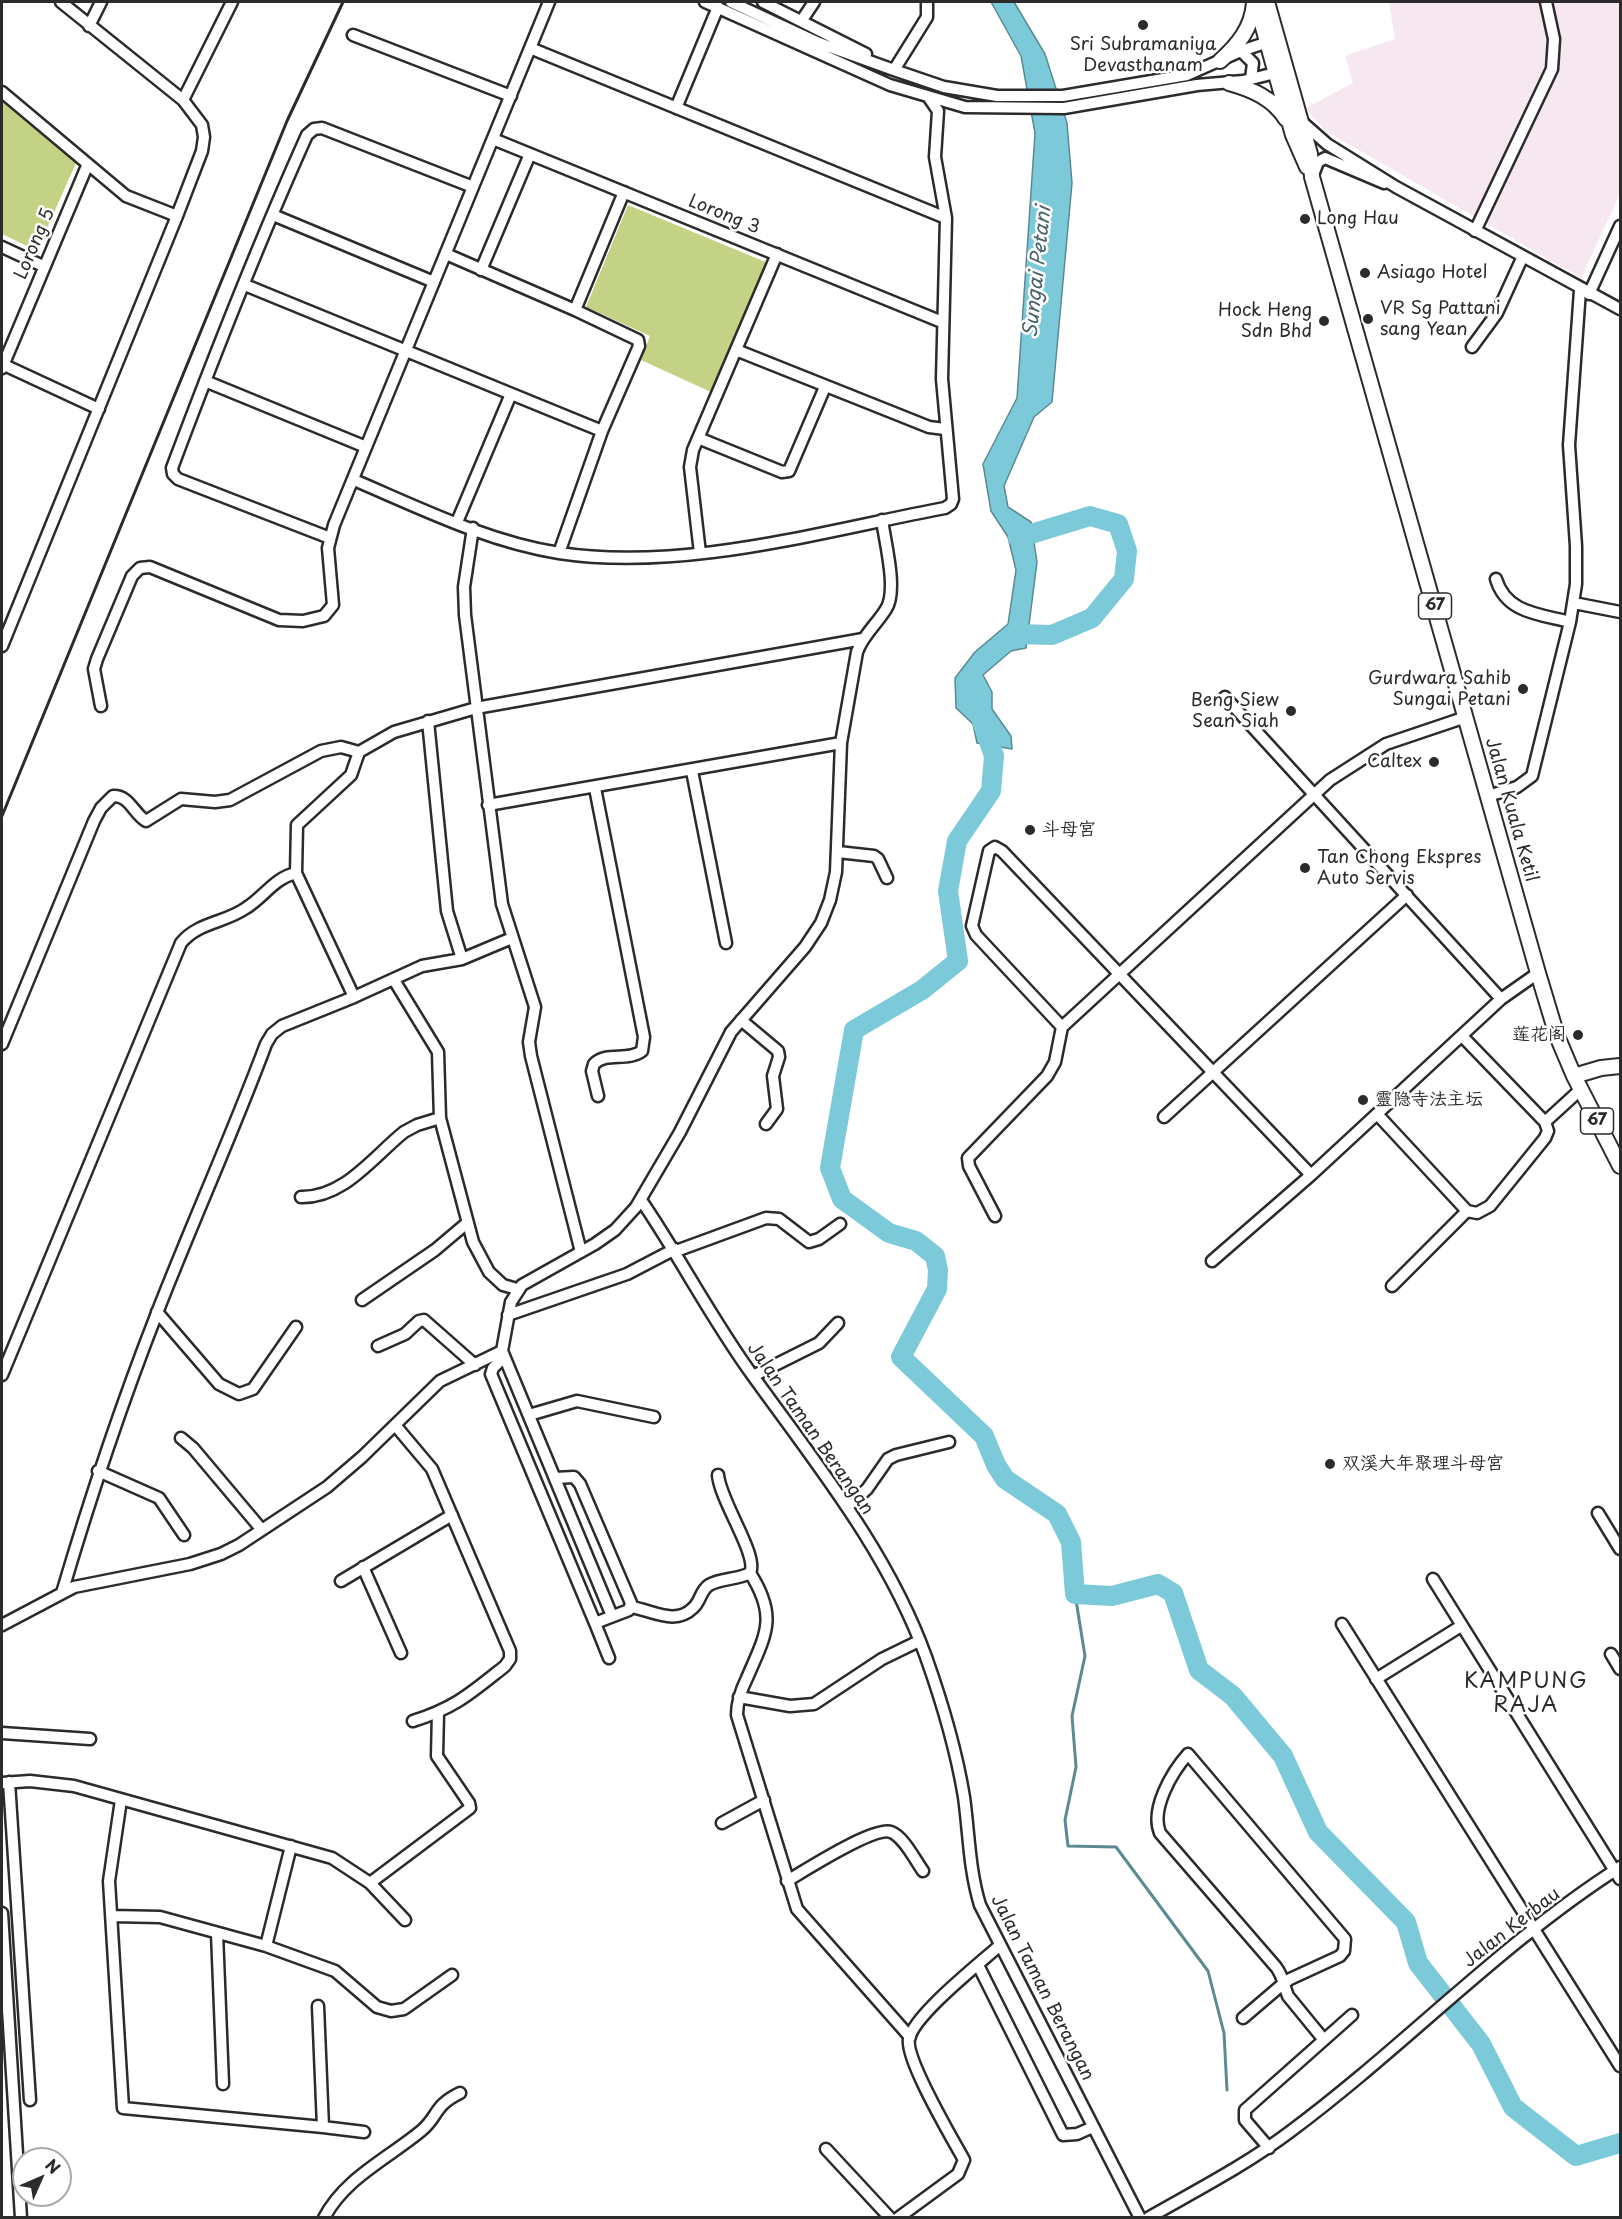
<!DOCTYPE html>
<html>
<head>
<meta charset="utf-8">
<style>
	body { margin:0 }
	#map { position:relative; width:1622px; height:2219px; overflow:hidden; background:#fff; font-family:"Playpen Sans",sans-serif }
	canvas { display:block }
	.frame { position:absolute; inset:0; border:3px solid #2b2b2b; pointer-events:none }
	.north { position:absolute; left:12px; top:2147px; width:60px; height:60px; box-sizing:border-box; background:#fff; border:2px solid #aaa; border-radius:50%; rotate:45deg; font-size:16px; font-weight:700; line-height:24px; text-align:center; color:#2b2b2b }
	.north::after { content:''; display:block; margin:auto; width:21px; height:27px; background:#2b2b2b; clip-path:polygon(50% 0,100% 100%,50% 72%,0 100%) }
</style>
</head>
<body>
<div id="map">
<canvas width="1622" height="2219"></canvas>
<div class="frame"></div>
<div class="north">N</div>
</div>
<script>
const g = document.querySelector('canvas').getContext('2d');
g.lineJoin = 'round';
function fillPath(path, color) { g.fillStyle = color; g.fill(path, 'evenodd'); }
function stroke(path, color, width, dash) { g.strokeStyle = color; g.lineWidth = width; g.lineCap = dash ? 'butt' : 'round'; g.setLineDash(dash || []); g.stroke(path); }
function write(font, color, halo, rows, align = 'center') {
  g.font = font + ' "Playpen Sans","LXGW WenKai TC",sans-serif'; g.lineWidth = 5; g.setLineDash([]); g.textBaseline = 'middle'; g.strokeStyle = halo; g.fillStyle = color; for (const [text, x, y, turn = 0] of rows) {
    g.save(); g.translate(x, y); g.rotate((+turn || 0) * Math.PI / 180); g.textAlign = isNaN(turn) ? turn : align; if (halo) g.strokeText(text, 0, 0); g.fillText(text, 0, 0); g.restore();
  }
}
const built = new Path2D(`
	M1389,2H1620V194L1581,278L1324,130L1306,108L1353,83L1345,56L1395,39Z`);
const green = new Path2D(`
	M2,100L76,163L37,251L2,234Z
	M628,205L768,263L713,393L641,360L650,336L586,307Z`);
const water = new Path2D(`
	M991,2H1014L1045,54L1067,123L1072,183L1052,402L1034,417L1004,486L1008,507L1031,522L1037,562L1026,648L1011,651L983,675L992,692V709L1011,736L1012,749L977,743L973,724L956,708L955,678L975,652L1008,624L1016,570L1008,537L991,511L983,464L1017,398L1035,133L1021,56Z`);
const stream = new Path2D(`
	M1075,1594L1085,1656L1072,1716L1076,1767L1065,1820L1068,1846L1116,1847L1208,1971L1224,2033L1227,2090`);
const river = new Path2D(`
	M1015,634L1052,635L1092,618L1124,579L1127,551L1118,524L1090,516L1018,538
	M982,721L994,756L991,791L957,841L948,891L958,961L922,990L854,1030L830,1168L842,1199L889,1233L916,1241L935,1256L938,1270L937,1289L901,1357L984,1436L996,1465L1005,1479L1057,1514L1071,1542L1075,1594L1112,1596L1158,1584L1173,1593L1199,1670L1233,1696L1283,1756L1318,1832L1406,1922L1418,1963L1481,2044L1513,2107L1576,2156L1620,2143`);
const minor = new Path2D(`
	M705,2L890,85L965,107L1064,108L1197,85L1243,81L1283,71
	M731,2L819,43L894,70L944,87L997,96H1063L1187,75L1241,51L1274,40
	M763,2L866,54
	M802,20L814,2
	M89,26L101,2
	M353,35L511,96
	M530,48L946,218
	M1241,51L1253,63L1251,79
	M894,70L927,17V3
	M2,92L126,196L177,216
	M183,100L232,2
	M676,108L718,7
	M1302,122L1327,144L1396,187L1620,309
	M493,139L942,322
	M1313,175L1318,162L1325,158L1384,183
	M273,215L434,282
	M1475,231L1552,69L1554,39L1546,2
	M2,247L43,266
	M446,254L575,310L638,340L639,346L602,431L559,553
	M481,270L530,154
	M245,285L602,431
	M1589,294L1620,226
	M575,310L624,192
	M1472,347L1497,313L1523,256
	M736,350L929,427L945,429
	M2,364L99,409
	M2,368L87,166
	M205,381L366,447
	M698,438L782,472L789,471L825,387
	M354,480C420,508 488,542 559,553C684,572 822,531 945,508L951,504L953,499L942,379L946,218L935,157L938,111L929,98
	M457,522L511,394
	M473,528L464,587L465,615L502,904L535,1007L529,1042L531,1056L581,1252
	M330,538L178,479L173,474L172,468C214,356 258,244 307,135L314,129L322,128L473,187
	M700,553L690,467L693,450L777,254
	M1496,579C1506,613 1539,614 1570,622
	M1574,603L1620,612
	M2,646L177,216L202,151L204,137L202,125L183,100L61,2
	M1225,697L1501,999
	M101,706L94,669L97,659L132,576L140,568L150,567L279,620L303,621L324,616L333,605L328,548L334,525L549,2
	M428,721L447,911L462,959
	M692,771L726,943
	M595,788L644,1037L642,1051C627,1062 607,1051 594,1064L592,1071L598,1096
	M1488,796L1517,787L1532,776L1570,622L1576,584V546L1569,445L1580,290
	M488,805L841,743
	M838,852L874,856L878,859L887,878
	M296,873L354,997L422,966L462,959L512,938
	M394,980L438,1052L440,1118L473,1242L489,1272L503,1285L517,1289
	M741,1020L778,1051L779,1057L773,1076L777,1109L766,1124
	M1062,1027L976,935L972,926L989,851L995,847L1002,851L1311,1175
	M1462,1036L1545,1122L1548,1131L1545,1138L1490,1206L1477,1213L1467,1211
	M2,1044L94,821L101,808L113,796C129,795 134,814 146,821L181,799L215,802L230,800L321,751L341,747L359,752L394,732L476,708L863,639
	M1377,1114L1467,1211L1392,1286
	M1164,1117L1407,895
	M1545,1122L1580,1090
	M301,1197C344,1198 373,1157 404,1132L417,1125L440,1118
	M641,1200C680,1257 712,1320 753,1376C817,1465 888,1552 926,1657C942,1702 956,1749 964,1797C969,1833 969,1869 980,1905L1140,2218
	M995,1216L969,1166L968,1158L1047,1076L1055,1062L1062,1027L1330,780L1386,744L1466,717
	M676,1251L766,1218L779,1219L809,1242L819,1239L840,1224
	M1212,1261L1311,1175L1501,999L1538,973
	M362,1300L435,1250L467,1223
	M157,1312L219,1384L239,1394L253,1389L296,1327
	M508,1315L627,1274L675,1249
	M378,1346L405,1334L419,1321L424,1320L475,1365
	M504,1357L493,1368L491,1374L595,1623L629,1610L631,1603L580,1484L574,1477L555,1478
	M2,1375L181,943C198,922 225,923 246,908C264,897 274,878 296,873L297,825L351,775L359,752
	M753,1376L819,1343L838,1323
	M529,1415L577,1401L654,1417
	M395,1425L432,1469L510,1651V1659L505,1666C471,1693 455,1708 413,1721
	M181,1438L193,1448L262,1530
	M98,1471L159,1498L184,1535
	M847,1507L867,1489L888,1459L896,1455L949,1442
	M1598,1513L1620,1549
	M363,1567L401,1653
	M750,1573C778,1617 766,1634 747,1678C741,1690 737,1702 737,1715L797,1909L910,2037
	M1433,1579L1620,1879
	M341,1581L452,1515
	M62,1593C90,1498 121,1405 157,1313C192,1223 232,1135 266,1044L272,1034L282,1026L354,997
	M631,1607C652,1610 675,1626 693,1608C701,1601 700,1591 709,1585C721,1578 737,1580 750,1573C759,1556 720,1501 718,1475
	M612,1616L502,1351L511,1302L522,1285L595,1244L615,1230L636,1207L680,1132L731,1032L805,947L821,923L830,900L836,872L841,743L857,652C863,635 877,624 886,609C898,591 885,542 882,520
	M595,1623L609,1658
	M1342,1624L1620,2066
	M2,1625L74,1587L190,1564L221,1554L239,1545L327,1487L362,1457L440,1381L502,1351
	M1611,1654L1620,1669
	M1376,1679L1461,1626
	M739,1697L790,1706L814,1704L882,1659L919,1641
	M2,1733L90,1739
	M9,1782L30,2100
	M2,1783L30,1781L74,1786L332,1858L370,1883L470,1808L469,1803L437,1756L438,1713
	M121,1800L109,1881L123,2108L323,2127L318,2006
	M722,1823L764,1800
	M787,1881C804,1871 874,1826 891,1832C904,1837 915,1860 923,1871
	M370,1883L405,1920
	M2,1913L21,2218
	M112,1916L160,1917L266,1946L335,1971L377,2007L391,2011L404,2009L452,1975
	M217,1933L223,2084
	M266,1946L291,1846
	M978,1965L1063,2135L1077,2134L1093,2127
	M1243,2018L1284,1983L1290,1979L1340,1956L1344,1951L1345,1939L1188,1754C1172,1772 1150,1809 1160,1833L1276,1967C1283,1976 1284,1986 1288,1996L1324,2040
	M323,2127L364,2132
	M1269,2148L1245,2120V2110L1352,2015
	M826,2149L890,2218
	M324,2218C345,2178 387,2159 421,2131C439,2116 433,2106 460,2093
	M898,2218L958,2174L964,2160C952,2138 905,2059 909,2039C914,2015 979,1964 999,1946
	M1148,2218C1197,2190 1246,2165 1291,2131C1404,2047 1501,1943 1620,1867`);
const major = new Path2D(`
	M1256,2L1293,135L1307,167
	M1267,2L1310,154L1312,177L1538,973L1557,1036L1574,1076L1620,1166
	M1220,61C1238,45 1252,28 1254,3
	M1229,83C1251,89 1273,98 1286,119
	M1574,1076L1601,1068L1620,1066`);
const rail = new Path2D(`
	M2,816L287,121L343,2`);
const markers = [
	[1143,25,6,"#2b2b2b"],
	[1305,219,6,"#2b2b2b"],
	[1365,273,6,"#2b2b2b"],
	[1368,319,6,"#2b2b2b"],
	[1324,321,6,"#2b2b2b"],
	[1523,689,6,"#2b2b2b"],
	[1291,711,6,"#2b2b2b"],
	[1434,762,6,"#2b2b2b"],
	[1030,830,6,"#2b2b2b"],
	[1305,868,6,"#2b2b2b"],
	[1578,1035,6,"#2b2b2b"],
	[1363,1100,6,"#2b2b2b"],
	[1330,1464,6,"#2b2b2b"]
];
const shields = [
	[1435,606,33],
	[1597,1121,33]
];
const shieldNames = [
	["67",1435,606],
	["67",1597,1121]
];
const poiNames = [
	["Sri Subramaniya",1143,45,"center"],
	["Devasthanam",1143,66,"center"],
	["Long Hau",1317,219],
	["Asiago Hotel",1377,273],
	["VR Sg Pattani",1380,309],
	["sang Yean",1380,330],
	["Hock Heng",1312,311,"right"],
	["Sdn Bhd",1312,332,"right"],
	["Gurdwara Sahib",1511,679,"right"],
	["Sungai Petani",1511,700,"right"],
	["Beng Siew",1279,701,"right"],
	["Sean Siah",1279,722,"right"],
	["Caltex",1422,762,"right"],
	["斗母宫",1042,830],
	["Tan Chong Ekspres",1317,858],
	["Auto Servis",1317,879],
	["莲花阁",1566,1035,"right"],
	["靈隐寺法主坛",1375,1100],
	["双溪大年聚理斗母宫",1342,1464]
];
const streetNames = [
	["Lorong 3",724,215,22],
	["Lorong 5",35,244,-67],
	["Jalan Kuala Ketil",1511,810,74],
	["Jalan Taman Berangan",810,1429,55],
	["Jalan Kerbau",1512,1928,-38],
	["Jalan Taman Berangan",1042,1988,63]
];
const waterNames = [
	["Sungai Petani",1038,272,-84]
];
const quarterNames = [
	["KAMPUNG",1526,1682],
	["RAJA",1526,1706]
];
fillPath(built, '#f6e7f1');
fillPath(green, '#c4d286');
fillPath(water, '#7bc9d9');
stroke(water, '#5b8a93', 1.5);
stroke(stream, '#5b8a93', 3);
stroke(river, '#7bc9d9', 20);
stroke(minor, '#2b2b2b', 15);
stroke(major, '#2b2b2b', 18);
stroke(minor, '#fff', 10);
stroke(major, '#fff', 14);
stroke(rail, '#2b2b2b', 3);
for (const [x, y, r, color] of markers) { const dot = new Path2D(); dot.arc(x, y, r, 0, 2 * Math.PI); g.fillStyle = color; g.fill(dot); stroke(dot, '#fff', 2); }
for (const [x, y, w] of shields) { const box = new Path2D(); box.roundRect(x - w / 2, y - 13, w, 26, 4.5); g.fillStyle = '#fff'; g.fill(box); stroke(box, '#2b2b2b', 1.5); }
write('bold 16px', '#2b2b2b', null, shieldNames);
write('18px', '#2b2b2b', '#fff', poiNames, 'left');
write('18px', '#2b2b2b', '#fff', streetNames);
write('italic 20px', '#476268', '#fff', waterNames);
g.letterSpacing = '1.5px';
write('21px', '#2b2b2b', '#fff', quarterNames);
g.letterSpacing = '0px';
</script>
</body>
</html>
